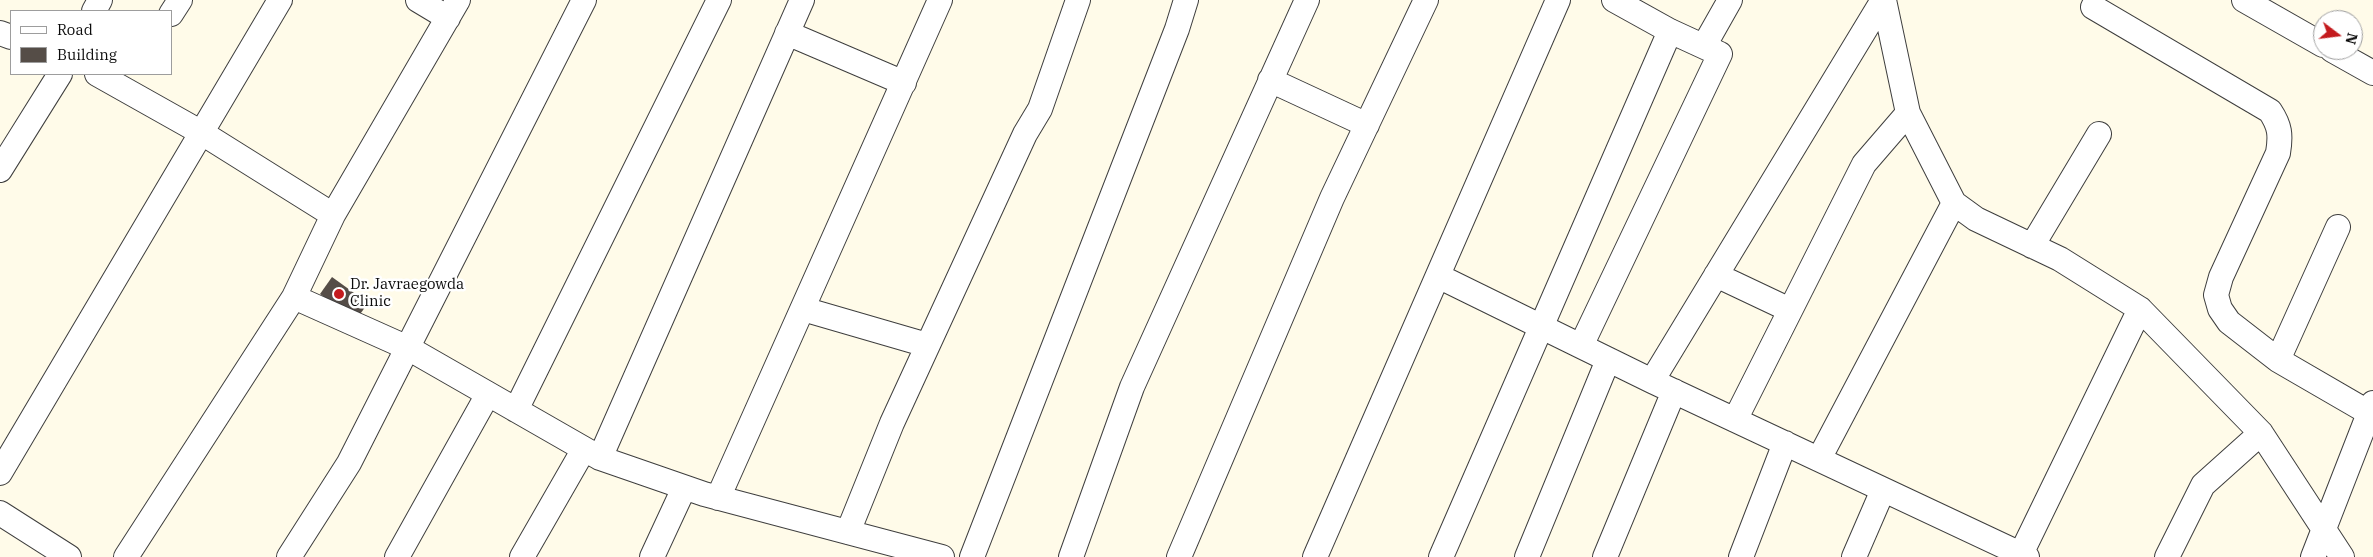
<!DOCTYPE html>
<html>
<head>
<meta charset="utf-8">
<style>
	body { margin:0 }
	#map { position:relative; width:2373px; height:557px; overflow:hidden; background:#fffbe9; font-family:"IBM Plex Serif",serif }
	canvas { display:block }
	.legend { position:absolute; left:10px; top:10px; width:162px; height:65px; box-sizing:border-box; background:#fff; border:1px solid #9d9d9d; margin:0; padding:6px 9px; list-style:none; font-size:15px; color:#0b0b0b }
	.legend li { display:flex; align-items:center; gap:10px; height:25px }
	.legend b { width:25px; border:1px solid #9d9d9d }
	.north { position:absolute; left:2313px; top:10px; width:50px; height:50px; box-sizing:border-box; background:#fff; border:1px solid #9d9d9d; border-radius:50%; rotate:105deg; font-size:14px; font-weight:700; line-height:20px; text-align:center; color:#0b0b0b }
	.north::after { content:''; display:block; margin:auto; width:18px; height:22px; background:#c41b1e; clip-path:polygon(50% 0,100% 100%,50% 72%,0 100%) }
</style>
</head>
<body>
<div id="map">
<canvas width="2373" height="557"></canvas>
<ul class="legend">
<li><b style="height:6px;background:#fff"></b>Road</li>
<li><b style="height:14px;background:#554d47"></b>Building</li>
</ul>
<div class="north">N</div>
</div>
<script>
const g = document.querySelector('canvas').getContext('2d');
g.lineJoin = 'round';
function fillPath(path, color) { g.fillStyle = color; g.fill(path, 'evenodd'); }
function stroke(path, color, width, dash) { g.strokeStyle = color; g.lineWidth = width; g.lineCap = dash ? 'butt' : 'round'; g.setLineDash(dash || []); g.stroke(path); }
function write(font, color, halo, rows, align = 'center') {
  g.font = font + ' "IBM Plex Serif",serif'; g.lineWidth = 5; g.setLineDash([]); g.textBaseline = 'middle'; g.strokeStyle = halo; g.fillStyle = color; for (const [text, x, y, turn = 0] of rows) {
    g.save(); g.translate(x, y); g.rotate((+turn || 0) * Math.PI / 180); g.textAlign = isNaN(turn) ? turn : align; if (halo) g.strokeText(text, 0, 0); g.fillText(text, 0, 0); g.restore();
  }
}
const building = new Path2D(`
	M332,277L368,303L356,320L320,294Z`);
const minor = new Path2D(`
	M418,0L448,18
	M1884,0L1908,113L1954,203L1976,219L2060,259L2140,309L2261,433L2342,557
	M2244,0L2323,45
	M2093,7L2270,111C2280,126 2281,135 2278,153L2221,277L2216,295L2220,309L2229,322L2278,360L2373,415
	M94,11L100,0
	M171,14L180,0
	M0,33L11,37
	M787,33L904,83
	M1704,46L1730,0
	M2332,50L2373,73
	M97,74L202,133L333,215
	M1270,80L1367,125
	M0,170L60,74
	M2032,246L2099,134
	M1716,275L1790,310
	M1438,276L1652,381L2027,557
	M294,297L408,348L600,458L704,494L942,557
	M803,309L927,345
	M1581,346L1720,54L1670,31L1614,0
	M2278,360L2338,227
	M1652,381L1883,0
	M516,410L719,0
	M1735,420L1864,164L1908,113
	M600,458L802,0
	M1819,459L1954,203
	M0,473L280,0
	M718,498L940,0
	M0,513L69,557
	M848,532L892,423L1025,134L1040,109L1078,0
	M2021,554L2140,309
	M126,557L294,297L333,215L458,0
	M289,557L349,463L584,0
	M397,557L488,394
	M522,557L584,449
	M652,557L684,488
	M972,557L1177,29L1186,0
	M1071,557L1132,387L1307,0
	M1179,557L1332,198L1426,0
	M1315,557L1558,0
	M1441,557L1670,31
	M1527,557L1608,360
	M1605,557L1674,391
	M1741,557L1785,443
	M1854,557L1883,490
	M2167,557L2203,485L2261,433
	M2313,557L2373,403`);
const markers = [
	[339,294,6,"#c41b1e"]
];
const poiNames = [
	["Dr. Javraegowda",350,285],
	["Clinic",350,302]
];
fillPath(building, '#554d47');
stroke(minor, '#3e3e3e', 26);
stroke(minor, '#fff', 24);
for (const [x, y, r, color] of markers) { const dot = new Path2D(); dot.arc(x, y, r, 0, 2 * Math.PI); g.fillStyle = color; g.fill(dot); stroke(dot, '#fff', 2); }
write('15px', '#0b0b0b', '#fff', poiNames, 'left');
</script>
</body>
</html>
